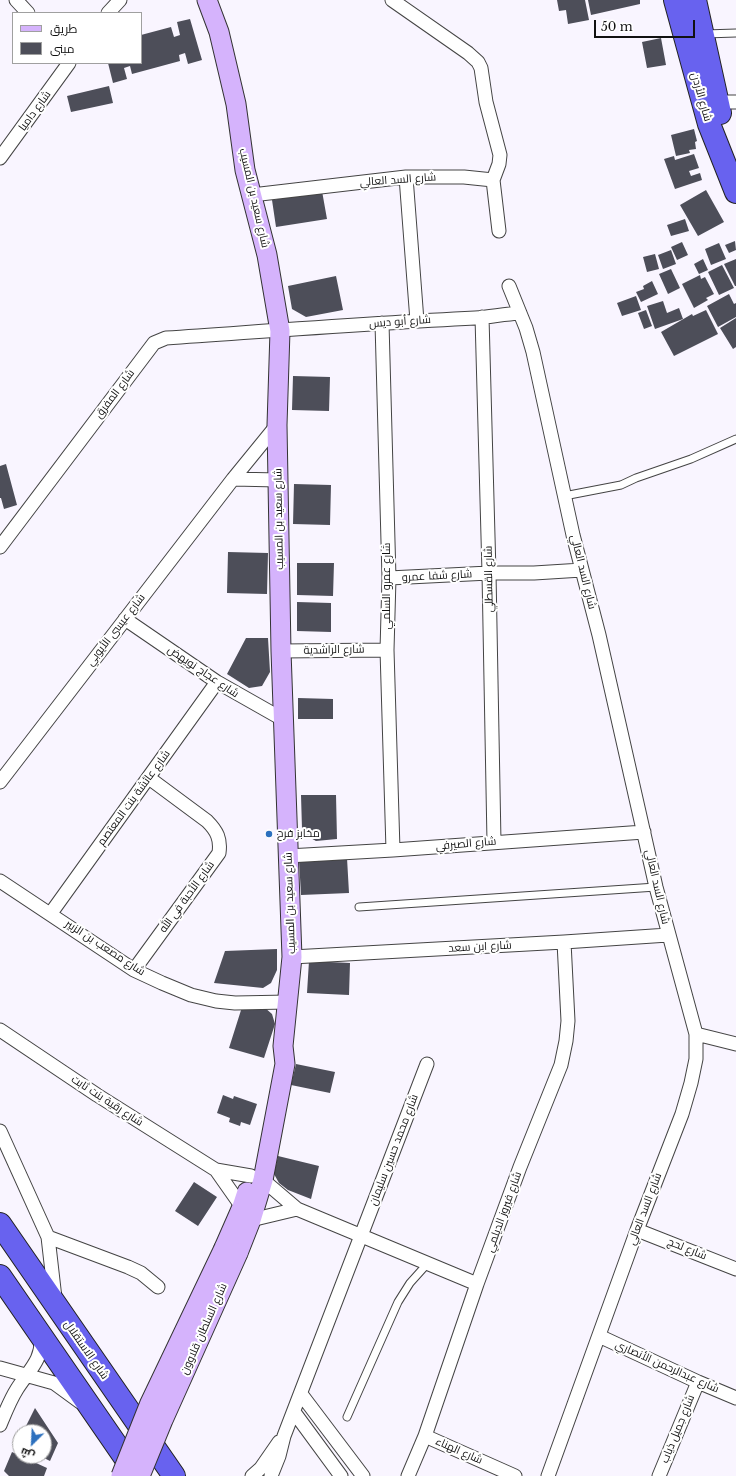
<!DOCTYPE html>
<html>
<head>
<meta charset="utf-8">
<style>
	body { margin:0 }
	#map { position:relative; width:736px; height:1476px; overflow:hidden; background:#f9f5ff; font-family:"Libre Baskerville",Cairo,serif }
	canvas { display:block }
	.legend { position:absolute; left:12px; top:12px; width:130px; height:52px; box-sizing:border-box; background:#fff; border:1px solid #a0a0a0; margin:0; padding:5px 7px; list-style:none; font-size:12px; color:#111 }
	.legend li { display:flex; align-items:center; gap:8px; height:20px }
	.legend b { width:20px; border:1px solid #a0a0a0 }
	.north { position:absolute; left:12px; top:1424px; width:40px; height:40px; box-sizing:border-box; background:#fff; border:1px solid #a0a0a0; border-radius:50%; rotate:204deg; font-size:11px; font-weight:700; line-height:16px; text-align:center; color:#111 }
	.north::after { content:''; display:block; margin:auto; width:14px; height:18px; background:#2c70be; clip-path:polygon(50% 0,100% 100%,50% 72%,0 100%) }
	.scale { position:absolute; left:594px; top:20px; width:101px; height:18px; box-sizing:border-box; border:2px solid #111; border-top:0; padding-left:5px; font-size:12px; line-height:14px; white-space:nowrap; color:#111; -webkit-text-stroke:3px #fff; paint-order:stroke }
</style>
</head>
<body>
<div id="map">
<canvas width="736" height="1476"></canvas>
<ul class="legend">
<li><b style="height:5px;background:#d5b3fc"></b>طريق</li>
<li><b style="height:11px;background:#4d4e59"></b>مبنى</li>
</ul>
<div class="north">ش</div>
<div class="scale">50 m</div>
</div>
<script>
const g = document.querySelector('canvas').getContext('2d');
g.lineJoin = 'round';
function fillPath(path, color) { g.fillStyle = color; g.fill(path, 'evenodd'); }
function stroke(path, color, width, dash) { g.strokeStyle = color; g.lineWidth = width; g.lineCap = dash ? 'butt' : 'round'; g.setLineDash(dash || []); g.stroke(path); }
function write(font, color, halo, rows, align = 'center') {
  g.font = font + ' "Libre Baskerville",Cairo,serif'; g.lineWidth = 4; g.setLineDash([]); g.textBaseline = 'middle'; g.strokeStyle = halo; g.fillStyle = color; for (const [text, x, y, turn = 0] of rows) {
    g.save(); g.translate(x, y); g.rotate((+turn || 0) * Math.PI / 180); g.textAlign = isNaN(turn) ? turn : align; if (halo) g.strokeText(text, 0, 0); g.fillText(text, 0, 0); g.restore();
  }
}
const building = new Path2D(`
	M557,0H585L589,20L568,24L566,10L559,11Z
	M588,0H640V4L591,15Z
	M190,19L202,60L188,64L185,53L179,55L180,61L132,74L130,66L124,68L127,79L113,83L108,63H141V35L171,27L174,37L180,35L177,22Z
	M661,38L666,65L647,68L642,42Z
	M109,86L113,103L71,112L67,96Z
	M694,129L697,141L695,142L696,149L689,150L690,153L676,156L671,135Z
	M694,154L699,168L689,171L691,176L700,173L702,180L675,189L664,159L674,156L675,160Z
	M706,190L724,222L698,236L680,205Z
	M322,191L327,219L276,227L272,200Z
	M685,219L689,231L671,236L667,225Z
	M735,241L736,250L729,253L725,245Z
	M682,242L688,255L677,260L671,247Z
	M719,243L726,259L711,265L705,249Z
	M671,250L676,264L663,269L658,255Z
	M655,254L659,269L647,272L643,257Z
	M703,259L708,270L699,274L694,264Z
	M736,259V286H735L724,264Z
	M722,265L734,288L719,295L708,272Z
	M671,269L680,288L668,294L659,274Z
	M700,275L701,279L705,277L714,294L706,298L708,300L694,308L682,284Z
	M336,276L343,310L306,317L292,309L288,286Z
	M652,281L658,294L641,302L636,292L644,289L643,286Z
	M729,294L734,304L736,303V317L718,327L707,306Z
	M636,296L641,310L622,316L617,303Z
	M663,301L667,313L679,308L683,319L655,329L647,306Z
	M646,310L652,326L644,329L638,313Z
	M706,310L718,334L674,356L661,332L692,314L693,316Z
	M736,318V347L733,349L720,328Z
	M293,376L330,377L329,411L292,410Z
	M6,464L17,505L4,509L1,498H0V466Z
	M294,484L331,485L330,525L293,524Z
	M228,552L268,553L267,594L227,593Z
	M297,563H334L333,596L297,595Z
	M297,602L331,603V632L297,631Z
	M246,638H268L270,672L262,686L249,688L227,674Z
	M298,698L333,699V719H298Z
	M301,795H336L337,839L316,841L307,836L302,829Z
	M347,858L349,893L301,895L299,860Z
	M277,949V970L271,983L263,988L214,983L225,951Z
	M309,961L350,963L349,995L307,993Z
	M242,1007H264L272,1014L275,1024L264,1058L229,1048Z
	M296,1064L335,1072L330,1093L291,1085Z
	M223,1095L233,1099L234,1096L257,1104L250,1125L241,1122L240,1126L229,1122L230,1118L217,1113Z
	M278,1156L319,1166L311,1199L288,1190L279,1183L274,1174Z
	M194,1182L217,1197L198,1226L175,1211Z
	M35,1408L58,1443L50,1461L40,1456H44V1432H23Z
	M12,1452L47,1468L44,1476H9L4,1471Z`);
const lane = new Path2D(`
	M705,34L736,33
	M564,496L621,485L636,478L691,459L736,439
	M359,907L656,887
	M347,1417L398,1302L410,1283L428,1263`);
const street = new Path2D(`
	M16,0L28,13
	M392,0L468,53L478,62L481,68L486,102L500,155L499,164L493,180L499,231
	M108,13L120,0
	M717,102H736
	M0,158L69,63
	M406,177L417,321
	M252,195L406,177H464L493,180
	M509,286L526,328L533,352L573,535L599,635L656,887L696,1034V1059L691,1083L682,1114L637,1230L548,1476
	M482,317L489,573L494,842
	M382,323L389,578L387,650L393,850
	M233,479L278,480
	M0,547L154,343L166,338C269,331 372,323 475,318C490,317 504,314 520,313
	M389,578L489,573H534L582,570
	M125,619L217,682L284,720
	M281,651L387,650
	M0,782L233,479L277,425
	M288,856L393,850L644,832
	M0,881L134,970L162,983L191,995L216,1001L235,1003L288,1002
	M51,913L217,682
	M292,957L564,942L668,935
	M134,970L219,853C221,839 217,831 207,821L149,778
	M0,1030L97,1095L216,1170L251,1176
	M696,1034L736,1044
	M0,1131L48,1237L55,1298
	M216,1170L242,1207
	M263,1180L297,1209L477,1284
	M251,1220L297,1209
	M637,1230L736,1269
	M48,1237L128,1267L141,1273L158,1287
	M599,1336L698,1382L736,1398
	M0,1368L54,1383L80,1402
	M301,1394L363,1476
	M294,1412L341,1476
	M0,1425C5,1413 10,1400 17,1389C29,1370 43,1360 41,1336
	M425,1436L515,1476
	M252,1476L261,1468L279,1442
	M271,1476L279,1456L284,1436L427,1064
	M408,1476L425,1436L477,1284L520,1167L561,1065L566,1041L568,1021L564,942
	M659,1476L698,1382`);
const secondary = new Path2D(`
	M207,0L219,32L236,104L245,170L267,255L280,331L277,425L281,651L292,957L283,1046L285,1064L263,1180L251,1220L238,1253
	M224,1248L242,1207L247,1192`);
const highway = new Path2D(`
	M675,0L709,124L736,192
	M695,0L720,113
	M0,1224L174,1476
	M0,1276L137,1475`);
const secondaryBridge = new Path2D(`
	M121,1476L150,1403L224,1248
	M140,1476L163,1420L238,1253`);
const markers = [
	[269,834,4,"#2c70be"]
];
const streetNames = [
	["شارع الأردن",701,97,74],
	["شارع داميا",35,111,-54],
	["شارع السد العالي",398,180,-4],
	["شارع سعيد بن المسيب",254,198,77],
	["شارع أبو ديس",400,322,-4],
	["شارع المفرق",115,394,-53],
	["شارع سعيد بن المسيب",279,519,-91],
	["شارع السد العالي",583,572,76],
	["شارع شفا عمرو",437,576,-3],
	["شارع القسطلي",489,579,-91],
	["شارع عمرو السلمي",387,586,-90],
	["شارع عيسى الأيوبي",116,630,-52],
	["شارع الراشدية",334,650,-1],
	["شارع عجاج نويهض",203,672,34],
	["شارع عائشة بنت المعتصم",134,798,-54],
	["شارع الصيرفي",466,844,-5],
	["شارع السد العالي",657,887,77],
	["شارع الأحبة في الله",187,897,-54],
	["شارع سعيد بن المسيب",290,903,-92],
	["شارع ابن سعد",480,947,-3],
	["شارع مصعب بن الزبير",105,948,33],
	["شارع رقية بنت ثابت",107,1101,33],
	["شارع محمد حسين سليمان",394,1150,-69],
	["شارع السد العالي",645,1209,-69],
	["شارع فيروز الديلمي",504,1212,-70],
	["شارع لحج",687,1249,22],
	["شارع السلطان قلاوون",204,1329,-66],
	["شارع الاستقلال",86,1350,55],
	["شارع عبدالرحمن الأنصاري",667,1367,24],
	["شارع جميل ذياب",678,1429,-68],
	["شارع الهناء",459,1451,24]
];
const poiNames = [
	["مخابز فرح",277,834]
];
fillPath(building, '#4d4e59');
stroke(lane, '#444', 9);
stroke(street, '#444', 15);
stroke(secondary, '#333', 21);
stroke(highway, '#222', 24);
stroke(lane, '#fff', 7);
stroke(street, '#fff', 13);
stroke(secondary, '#d5b3fc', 19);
stroke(highway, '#6862ef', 22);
stroke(secondaryBridge, '#333', 21, []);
stroke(secondaryBridge, '#d5b3fc', 19);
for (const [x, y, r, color] of markers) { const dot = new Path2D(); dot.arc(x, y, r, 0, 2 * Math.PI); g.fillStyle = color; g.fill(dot); stroke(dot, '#fff', 1.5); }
write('11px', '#111', '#fff', streetNames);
write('11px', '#111', '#fff', poiNames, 'left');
</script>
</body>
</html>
